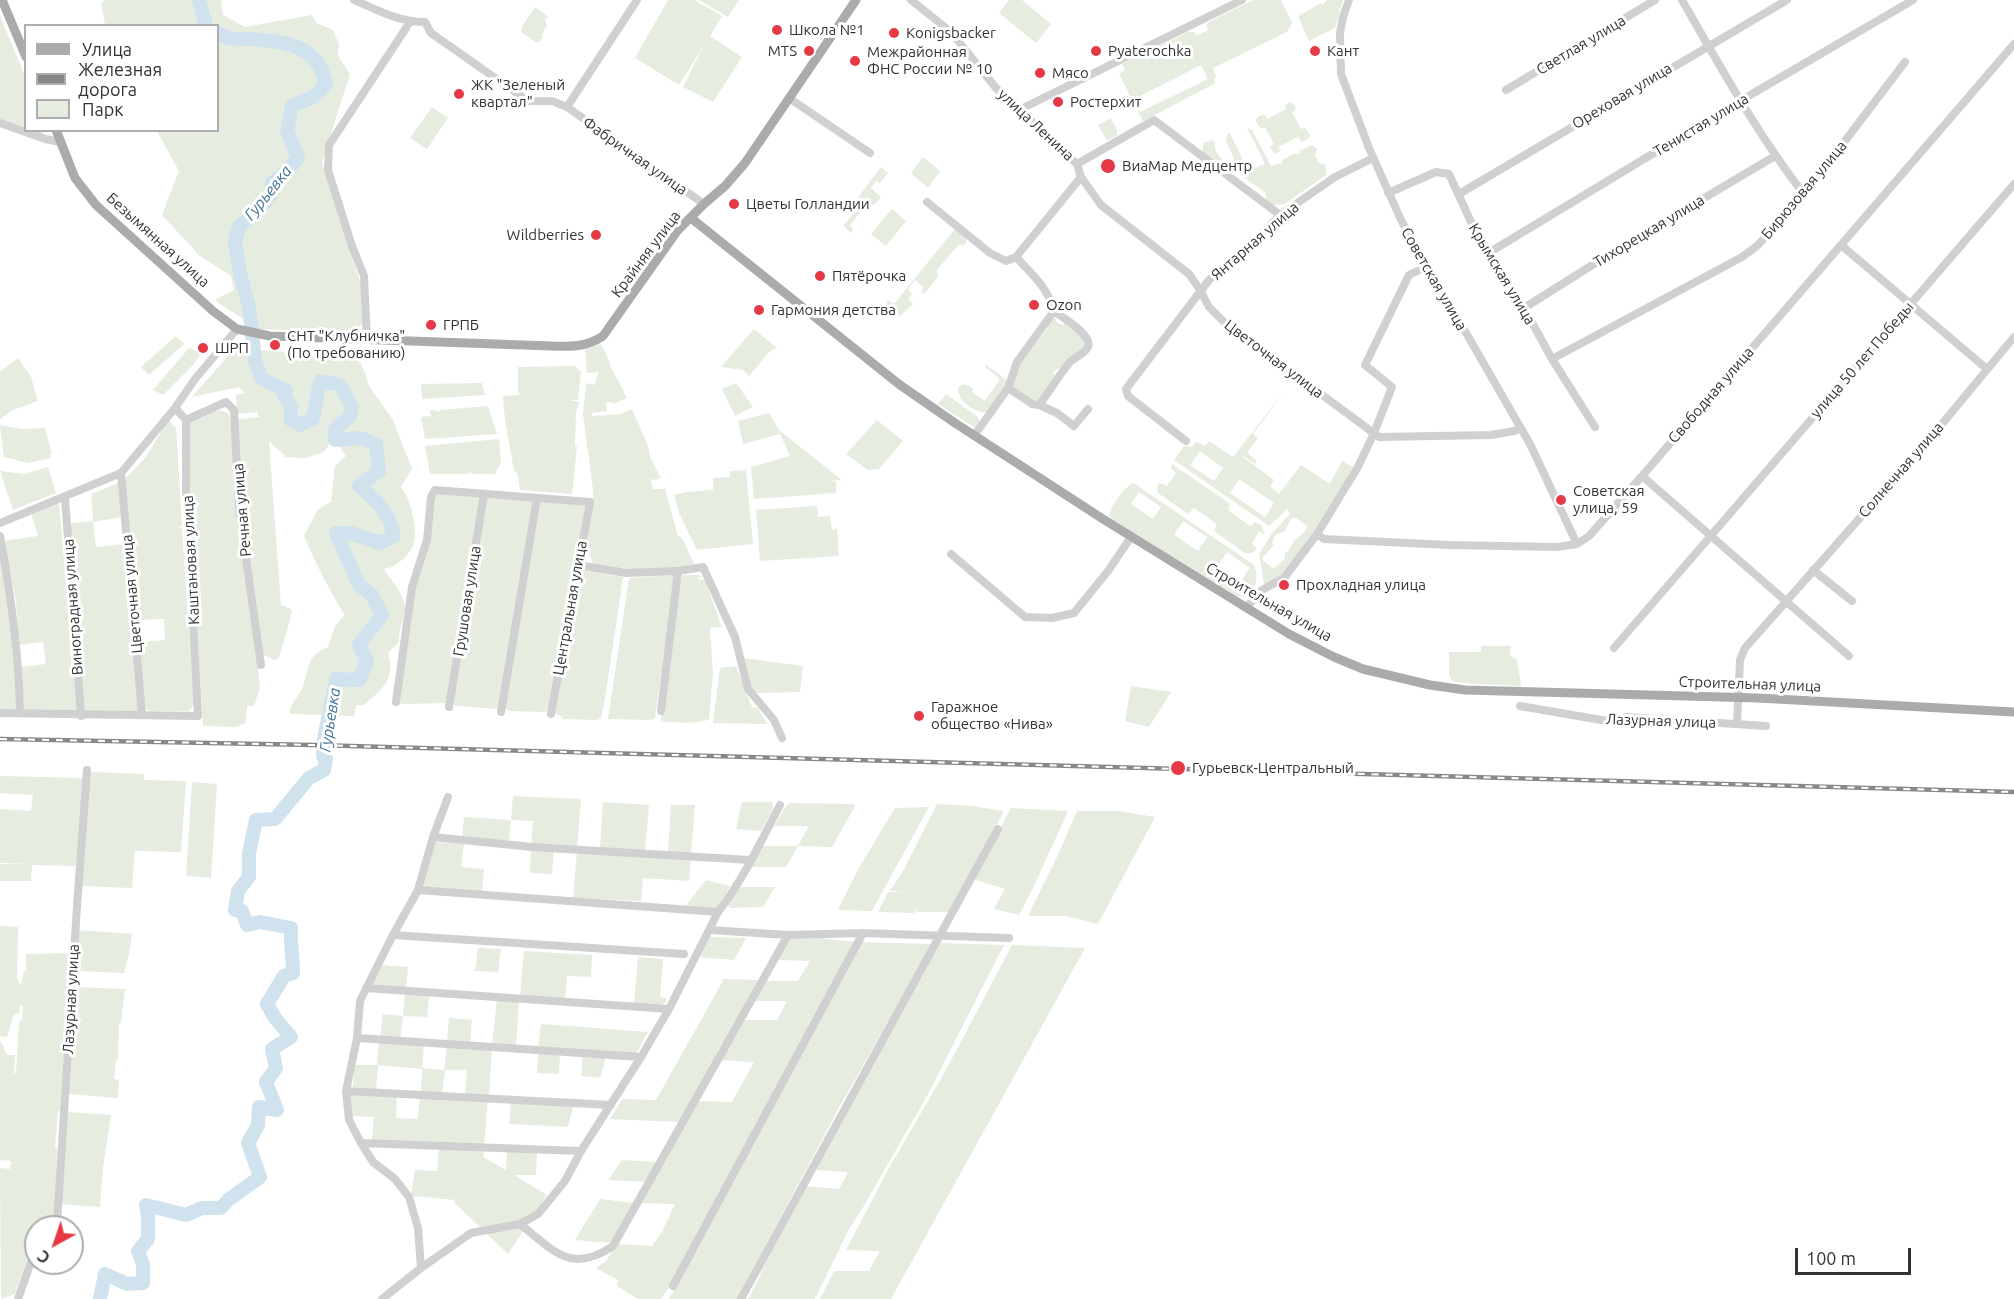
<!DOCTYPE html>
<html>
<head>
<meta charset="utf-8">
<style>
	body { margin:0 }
	#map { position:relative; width:2014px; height:1299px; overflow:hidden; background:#fff; font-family:Ubuntu,sans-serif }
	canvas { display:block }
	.legend { position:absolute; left:24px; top:24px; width:195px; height:108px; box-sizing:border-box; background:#fff; border:2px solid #adadad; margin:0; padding:8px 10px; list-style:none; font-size:18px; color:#333 }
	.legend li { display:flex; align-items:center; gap:12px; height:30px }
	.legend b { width:30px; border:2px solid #adadad }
	.north { position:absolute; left:24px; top:1215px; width:60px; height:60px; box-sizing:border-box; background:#fff; border:2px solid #adadad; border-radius:50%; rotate:220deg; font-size:16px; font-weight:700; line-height:24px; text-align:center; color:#333 }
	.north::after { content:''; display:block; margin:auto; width:21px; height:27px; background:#e63946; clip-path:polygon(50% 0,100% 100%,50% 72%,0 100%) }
	.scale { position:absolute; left:1795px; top:1248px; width:116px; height:27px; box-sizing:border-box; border:3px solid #333; border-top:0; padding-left:8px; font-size:18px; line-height:21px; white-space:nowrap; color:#333; -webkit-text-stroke:4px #fff; paint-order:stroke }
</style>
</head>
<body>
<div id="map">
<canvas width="2014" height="1299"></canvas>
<ul class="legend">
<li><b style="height:8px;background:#ababab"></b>Улица</li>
<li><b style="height:8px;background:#888"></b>Железная дорога</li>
<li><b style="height:16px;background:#e6ecdf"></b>Парк</li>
</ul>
<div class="north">С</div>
<div class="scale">100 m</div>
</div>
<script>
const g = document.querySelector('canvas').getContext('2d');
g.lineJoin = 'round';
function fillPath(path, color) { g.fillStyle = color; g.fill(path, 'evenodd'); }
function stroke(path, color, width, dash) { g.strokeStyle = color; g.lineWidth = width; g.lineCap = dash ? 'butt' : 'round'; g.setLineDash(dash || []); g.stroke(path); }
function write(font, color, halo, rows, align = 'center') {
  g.font = font + ' Ubuntu,sans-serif'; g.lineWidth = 6; g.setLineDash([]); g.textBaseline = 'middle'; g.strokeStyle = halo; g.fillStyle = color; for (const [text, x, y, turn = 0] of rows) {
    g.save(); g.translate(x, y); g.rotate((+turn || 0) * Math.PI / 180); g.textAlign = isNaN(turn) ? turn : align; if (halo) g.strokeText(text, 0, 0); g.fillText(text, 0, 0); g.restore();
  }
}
const green = new Path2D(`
	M105,0H221L223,15L245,27L312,15L317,23L333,30L339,44L338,56L350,74L322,162L325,171L328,176C335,200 341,224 349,247C354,266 372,305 362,324C359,330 353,331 347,333L259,329L217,302L216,299L234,290L231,276L200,256L162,215L179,171L157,131L218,130V26L105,25L101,3Z
	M668,0H694L722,16L710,36L742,57L713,102L683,87L704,45L679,85L635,58Z
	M699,0H739L728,17Z
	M1009,0H1022L1051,24L1036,43L999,13Z
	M1253,0H1281L1292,23L1287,32L1213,68L1216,76L1214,84L1143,121L1119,74L1125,70L1122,64L1188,32H1194L1197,36L1208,30L1206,25L1209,22ZM1201,65L1208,79L1140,112L1134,99Z
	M1327,0H1343L1335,28L1309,41L1298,16L1321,3L1322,5Z
	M535,7L549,17L545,19L547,26L542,34L543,37L539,42H535L521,32L523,25Z
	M0,16L25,76L26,130L46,131L39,136L0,121Z
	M1291,102L1295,106L1296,110L1292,112L1301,129L1305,128L1310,135L1308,139L1302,142L1298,137L1278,147L1280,151L1274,154L1270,146L1274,144L1265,127L1262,129L1258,126L1256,121L1257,117L1264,114L1267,119L1286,109L1285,105Z
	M432,107L448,118L427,149L410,138Z
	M1111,118L1117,131V135L1107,141L1098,125Z
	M1247,128L1252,130L1271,166L1282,163V160L1293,154H1299L1300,151L1312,145L1317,149L1315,155L1319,163L1326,165V175L1285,204L1274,205L1266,200V193L1234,170L1227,171L1202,152L1204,143L1212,140L1215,143C1214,153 1220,157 1227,163L1235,161L1226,140L1227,134L1230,133L1248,171L1265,164Z
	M923,157L940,171L928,188L911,173Z
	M881,167L888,173L880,183L876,181L871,188L881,197L874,205L868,203L850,225L853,229L851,233L843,226L857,210L859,196Z
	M892,209L906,221L886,246L871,234Z
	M954,228L966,238V243L963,246L959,244L937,270L938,277L925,293H921L923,287L915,280L908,289L912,294L908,299L913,304L900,316L886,303L888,300L894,304L954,230Z
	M1056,318V322L1063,325L1065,322L1082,334L1086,345L1064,368L1056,369L1053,373L1056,376L1041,400C1029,401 1018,396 1012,386L1018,367L1035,339L1038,340L1047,329L1045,326L1052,319Z
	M754,329L777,348L769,352L749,376L743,370L721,367Z
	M176,336L184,344L149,375L141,367Z
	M600,344L603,347L611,367L627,398L613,404L612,402L606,403L607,411L592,413V416L620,414L632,409L648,446L650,457L661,478L655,480L650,479L653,489H665L678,536L682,538L695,566C670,571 619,570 594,565L587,550H585L593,505V490L583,414L586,383L594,385L599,372L587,373L585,349Z
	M189,348L201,353L195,363L163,395L153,390Z
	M233,350L281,351L296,360L328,353L355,354L365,372L369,386L393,420L412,469L401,487C410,498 416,523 415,537C414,553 397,567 384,569C390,579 406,596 405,608C403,620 399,630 399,642L388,653C396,680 382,689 364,705H356L354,716L290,714C289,704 298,698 302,689C310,670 305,656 328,647L335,626L345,615C329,590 316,564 304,536L318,509L331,502L335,466L346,456L334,437L324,452L305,458L286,457L269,441L281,605L291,609L292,612L279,658L274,660L262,654L242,515L238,419L259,417L257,412L237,414L236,395L245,393L239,387L192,397Z
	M18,358L31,377L38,401L13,410L0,419V372Z
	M986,365L1008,381L987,412C975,413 957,401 958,388C963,382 968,385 973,389L972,392L985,401L1000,379L985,367Z
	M575,366L581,372L578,400H569L579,402L576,412L575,443V446H577L572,494L520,490L517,472L514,471C510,446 504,421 503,396L520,395L518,391V367Z
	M482,383L485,395L422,399L421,384Z
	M736,383L753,407L735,416L722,389Z
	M1286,389L1253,434L1258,438L1247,453L1257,461L1255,464L1244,456L1243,457L1274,480L1270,486L1279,494L1301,465L1330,484L1342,461L1354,468L1317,527L1282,575L1267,585L1264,584L1259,554L1272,533L1290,514L1287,509L1269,526L1174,460L1184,446L1192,447L1196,442L1205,446L1209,441L1233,457ZM1200,451L1223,468L1214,481L1190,465ZM1239,479L1274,503L1265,517L1230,493ZM1295,517L1307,526L1306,530L1294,541L1288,551L1285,553V558L1274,569L1263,561V557L1274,545L1272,542L1276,534L1284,532L1291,519Z
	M946,394L978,417L980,425L977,429L938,404Z
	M488,406L497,434L425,439L421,417L431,416L430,410H436L438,412L440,410Z
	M221,410L228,413L230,418L260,688L254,706H247L246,723L236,727L203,726L184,422L204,417V415Z
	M769,413L779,430L843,481L838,480L825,481H836V493L754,499L751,467L790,456L780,434L743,444L738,421Z
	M877,420L903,441L879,469L868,470L846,454Z
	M168,421H170L174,427L176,426L182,526L178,527L182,528L194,705L189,711H150L145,708L139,642L165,640L164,619L137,620L125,479L145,458Z
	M0,425L21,429L45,428L52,454L50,455L51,458L28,463L4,457Z
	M499,439L501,462L495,474H472L471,472L469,474H430L425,446Z
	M1172,464L1230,504L1228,510L1250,526L1256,522L1262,526L1264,534L1259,531L1252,544L1257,548L1253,553H1245L1214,531L1217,524L1194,508L1188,514L1158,493L1157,487L1160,483L1167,486L1176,473L1171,468Z
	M48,467L56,493L13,510L0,471L24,474Z
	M746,470L753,544L697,550L679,513L674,495L687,492L713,490V478L730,477V471Z
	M119,483L122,517L93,522L96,547L124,544L139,709L137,712L84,711L66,524L93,521L91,494Z
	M1132,483L1135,484L1254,565C1260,580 1255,598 1237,596L1113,520L1109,515C1114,502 1121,492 1132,483ZM1139,492L1161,507L1153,519L1131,504ZM1183,521L1207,537L1198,551L1174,535ZM1227,552L1250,568L1241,581L1218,565Z
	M437,493L482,497L447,703L400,704L407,632L433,497Z
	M487,498L533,501L500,707L497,709L456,706L453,704Z
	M539,501L582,505L585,506V508L550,710L544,712L509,711L505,708Z
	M59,503L78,709L75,713L24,711L22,667L46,664L43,642L19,645L16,601L3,541L38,536L31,513Z
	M817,506L818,517L830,516L832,530L837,529L839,556L760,561L756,510Z
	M0,550L11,628L17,710L0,711Z
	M583,570L623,577L605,699L601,718L597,720L563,719L560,715L555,714L580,571Z
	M673,575L675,579L655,718L651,720L608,719L629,578Z
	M683,575H699L702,577H698V579L705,580L722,627L710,628L713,674L709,718L708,720C693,724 676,723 662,721L661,719L681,578Z
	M1481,646H1511L1510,656L1517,660L1521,686L1472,684L1452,681L1449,674V652H1481Z
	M743,658L803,666L800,692L755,693L748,678Z
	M736,666L752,707L758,708L767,724L713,723L720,668Z
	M1131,686L1171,692L1149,727L1125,721Z
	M93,772L144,774V780L186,781L181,852L135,851L132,888L81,886L90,773Z
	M0,776L83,778L76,866L32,865L31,881H0V864H31L0,863V809L31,811L33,795L0,793Z
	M192,782L217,784L211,878L186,876Z
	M513,796L579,799L581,801L577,847L531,845L533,821L511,820L509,843L462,839L464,817L511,820Z
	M603,802L649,805L645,851L600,848Z
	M742,802H772L773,809L761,831L736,829Z
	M790,803L854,804L855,806L832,847L798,846L786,867H749L761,846H798L809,826H774L786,806Z
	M937,804L972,806L1003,811V813L951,912H916L920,904L914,913L878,912L888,892H908L890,891L903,871Z
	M671,805H695L691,853L668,852Z
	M929,807L872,911L838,910L859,868L895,808Z
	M1011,808L1068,811L1033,888L1019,915L994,909L1005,889L973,879Z
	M1077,811H1119L1155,817L1098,924L1066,916H1028L1057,857Z
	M436,842L464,844L461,867L484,869L482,892L426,888L423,884L434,843Z
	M531,849L554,851L552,874L530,873Z
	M577,852L691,859L689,881L643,878L641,901L573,898Z
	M706,880L730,886L717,908L690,907L687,904Z
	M738,887H775L763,907L730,908L728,905Z
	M0,926L18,927L17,979L21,985L24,971H26V954L70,953L60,1110L58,1111L55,1147L57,1148L55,1222L51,1227H36V1249L27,1260L15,1294L1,1299L0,1168L10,1169L11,1161L0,1160V1040L7,1055H15L14,1073H16L19,1021L22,1020L23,1006L20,1005L19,1014H14L7,1037L0,1036Z
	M78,930L132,934L129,954L124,973L75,971Z
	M710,937L746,938L734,960L699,957Z
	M820,938L855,942L670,1286L661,1299H638L617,1286L618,1280L596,1268L606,1261L617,1244L652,1246L662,1232L675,1204L640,1203L697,1101L732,1102L754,1062L719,1060L742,1020H777L787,1001H753L765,981H798L810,961L778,960L789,939Z
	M861,942L932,944L841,1104L737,1299H669Z
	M937,943L1004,945L928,1094L862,1209L849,1229L815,1299H748L754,1288L781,1229L804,1186L839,1189L848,1172L813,1170Z
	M1012,945L1085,948L891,1299H820L834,1271H869L880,1251L846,1250L888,1170L947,1068Z
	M478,948L501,949L498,972L475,971Z
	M524,951L592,955L591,977L567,976L565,999L520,996Z
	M638,957L663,959L660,996L667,999L664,1004L659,1006L634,1004Z
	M381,965L408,967L406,989C395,989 381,990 372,983Z
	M724,979L758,980L725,1040L718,1049L714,1061L680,1122L610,1119L622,1099L656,1100Z
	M74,987L125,989L121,1023L119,1024L118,1060H116L114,1079L119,1080L118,1098L68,1094Z
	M405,993L429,995L427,1017L403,1016L400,1040L380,1038L383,1014L403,1016Z
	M497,999L519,1000L516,1046L492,1045Z
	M449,1018L472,1020L470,1043L447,1042Z
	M541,1024L648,1032L636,1054L538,1047Z
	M379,1042L424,1045L422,1068L444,1070L447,1046L492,1049L489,1095L465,1094L467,1070H445L442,1093L421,1091L422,1069L378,1065L376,1089L353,1087L354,1065H377Z
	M538,1052L560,1053L559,1074L537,1073Z
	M583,1055L606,1057L600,1078L581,1076Z
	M349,1095H397L396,1118L418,1119L420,1096L488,1099L484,1145L372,1140L374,1117L352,1116Z
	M511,1101L573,1107L568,1127L509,1124Z
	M67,1112L111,1115L103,1167L100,1207L61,1204Z
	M439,1148L484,1150L483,1157L506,1170L507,1151L537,1153L536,1175H514L547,1195L508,1254L454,1202L455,1200L411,1196L415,1170L437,1171Z
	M622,1160L657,1162L646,1182L608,1180Z
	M600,1199L634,1203L612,1243L575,1240Z`);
const river = new Path2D(`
	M199,0L206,26
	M100,1299L105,1274L127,1284L143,1283V1265L138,1251L148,1239V1216L146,1205L186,1215L202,1208H221L228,1200L260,1177L248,1143L258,1125L259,1107L277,1110L266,1082L276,1068L272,1049L291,1037L275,1018L267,1004L284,976L293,973C293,957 290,943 291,928L260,922L247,925L242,911L235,910L238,891L249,877V853L256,820L275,819L309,778L324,770L326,759L323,756L324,739L336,679L359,680L367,661L359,645L382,615L372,595L359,585L336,533H350L380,543L394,536C389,512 377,500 359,486L379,471L376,444L360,438L335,440V429L350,416L352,407L340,385L320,381L313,419L300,425L291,420V406L284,396L286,391L261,378L255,360L249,306L240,274L235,242L239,226L253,216L271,195L272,183L285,173L298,158L287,131L292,106L313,97L326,85C324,79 323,72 320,67C306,42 274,41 249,39C237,39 227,40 218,33`);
const minor = new Path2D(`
	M354,0C378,10 398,22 425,22L431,33L528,101H552L567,107L704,204
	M911,0L951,32L996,88L1077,164L1081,177L1101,205L1189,274L1200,290L1209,307L1225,323L1379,437L1491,435L1514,431L1521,428
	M1349,0L1343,17L1340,33L1341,74L1369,148L1401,220L1530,444L1577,544
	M1682,0C1720,66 1756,132 1803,193
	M1506,90L1655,0
	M789,98L870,153
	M567,107L637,0
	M1019,110L1242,0
	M0,123L45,139L61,142
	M1077,164L1154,120L1280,215
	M1388,193L1436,172L1449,174L1472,224L1524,308L1552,359L1595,427
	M1459,194L1787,0
	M927,202L990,253L1006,261L1016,257
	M1841,245L1987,369
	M1490,252L1740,101L1913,0
	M1016,257L1081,177
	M1524,308L1605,257L1775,156
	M367,340L364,276L352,246L328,170L329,145L410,22
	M1552,359L1742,257L1757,246L1771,231L1803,193L1810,187L1905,62
	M1008,388L1032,404L1039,405C1050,391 1059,375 1070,362C1075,357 1085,354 1088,347C1093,335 1063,318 1054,311
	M1039,405L1057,413L1074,426L1088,409
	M186,420L226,402L234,410L239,509L261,665
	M974,436L1008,388L1017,362L1054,311C1048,288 1032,274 1016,257
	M1186,441L1128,396L1126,389L1129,385L1209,280L1245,250L1280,215L1335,177L1373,158
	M121,473L142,714
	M1642,476L1849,656
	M65,498L81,716
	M0,523L121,473L175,408L195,379L237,329
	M1317,534L1324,539L1449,545L1557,547L1577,544L1589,536L1642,476L2014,44
	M0,536C11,595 19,653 20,713
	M951,554L1025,617L1052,618L1074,613L1108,571L1131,537
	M578,565L626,573L678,571L703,567L735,637L748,689L774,720L782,738
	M1813,570L1852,601
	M1246,608L1262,590L1284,578L1317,534L1358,467L1374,433L1392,387L1365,365L1409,275L1426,267
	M1614,648L2014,184
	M396,702L412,587L427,540L431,497L435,490L590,502L551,714
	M1520,706L1613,722L1626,717L1766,726
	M449,707L484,494
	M661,711L678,571
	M501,712L537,498
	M0,713L198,716L186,489V420L175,408
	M1737,724L1740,660L1745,648L1927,442L2014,337
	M433,837L532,847L750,860
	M418,890L718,912
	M710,930L788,935L863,933L1009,938
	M393,935L684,954
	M366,988L669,1009
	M357,1038L641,1057
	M346,1091L611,1105
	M361,1143L581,1151
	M520,1224C553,1250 571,1275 613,1246L788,935
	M55,1227L57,1224L77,906L87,770
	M421,1268L418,1228L409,1197L395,1179L373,1162L361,1143L349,1120L346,1091L357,1038L360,1001L393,935L418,890L433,837L448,797
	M673,1286L863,933
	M18,1299L31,1262L36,1255
	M382,1299L421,1268L471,1233L520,1224L538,1214L565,1181L581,1151L641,1057L669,1009L718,912C743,880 761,841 780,805
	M741,1299L998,829`);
const major = new Path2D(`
	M2,0L26,57
	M56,130L75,178L96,205L213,311L237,329L270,336L551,346C570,347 587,347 603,336L678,230L704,204L725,186L745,163L856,0
	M691,218L900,385L955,423L1103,519L1289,634L1334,657L1363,669L1430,685L1465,690L1758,698L2014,712`);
const rail = new Path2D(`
	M0,739L314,745L2014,792`);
const markers = [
	[777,30,6,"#e63946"],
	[894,33,6,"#e63946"],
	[809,51,6,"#e63946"],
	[1096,51,6,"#e63946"],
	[1315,51,6,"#e63946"],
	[855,61,6,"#e63946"],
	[1040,73,6,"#e63946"],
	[459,94,6,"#e63946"],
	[1058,102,6,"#e63946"],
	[1108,166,8,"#e63946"],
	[734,204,6,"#e63946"],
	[596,235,6,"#e63946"],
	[820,276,6,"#e63946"],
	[1034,305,6,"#e63946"],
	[759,310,6,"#e63946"],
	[431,325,6,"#e63946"],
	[275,345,6,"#e63946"],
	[203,348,6,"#e63946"],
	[1561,500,6,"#e63946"],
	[1284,585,6,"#e63946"],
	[919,716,6,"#e63946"],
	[1178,768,8,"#e63946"]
];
const poiNames = [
	["Школа №1",789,30],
	["Konigsbacker",906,33],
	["MTS",797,51,"right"],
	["Pyaterochka",1108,51],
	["Кант",1327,51],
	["Межрайонная",867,52],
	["ФНС России № 10",867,69],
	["Мясо",1052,73],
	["ЖК \"Зеленый",471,85],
	["квартал\"",471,102],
	["Ростерхит",1070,102],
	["ВиаМар Медцентр",1122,166],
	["Цветы Голландии",746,204],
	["Wildberries",584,235,"right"],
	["Пятёрочка",832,276],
	["Ozon",1046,305],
	["Гармония детства",771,310],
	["ГРПБ",443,325],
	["СНТ \"Клубничка\"",287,336],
	["(По требованию)",287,353],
	["ШРП",215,348],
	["Советская",1573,491],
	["улица, 59",1573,508],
	["Прохладная улица",1296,585],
	["Гаражное",931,707],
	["общество «Нива»",931,724],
	["Гурьевск-Центральный",1192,768]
];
const streetNames = [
	["Светлая улица",1581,45,-31],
	["Ореховая улица",1622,96,-31],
	["улица Ленина",1036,125,43],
	["Тенистая улица",1701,125,-31],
	["Фабричная улица",635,156,35],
	["Бирюзовая улица",1804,190,-50],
	["Тихорецкая улица",1649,231,-31],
	["Безымянная улица",158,240,42],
	["Янтарная улица",1255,241,-41],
	["Крайняя улица",646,254,-53],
	["Крымская улица",1502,274,59],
	["Советская улица",1434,279,60],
	["Цветочная улица",1274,359,37],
	["улица 50 лет Победы",1862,360,-49],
	["Свободная улица",1711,395,-49],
	["Солнечная улица",1901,470,-49],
	["Речная улица",242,510,-95],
	["Каштановая улица",191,560,-93],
	["Цветочная улица",132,594,-95],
	["Грушовая улица",467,601,-81],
	["Строительная улица",1269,602,30],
	["Виноградная улица",73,607,-94],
	["Центральная улица",570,608,-80],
	["Строительная улица",1750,684,2],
	["Лазурная улица",1661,721,2],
	["Лазурная улица",71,999,-87]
];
const waterNames = [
	["Гурьевка",268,193,-51],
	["Гурьевка",330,720,-81]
];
fillPath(green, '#e6ecdf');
stroke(river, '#cfe2ee', 14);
stroke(minor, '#d0d0d0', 8);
stroke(major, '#ababab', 9);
stroke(rail, '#888', 4.5);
stroke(rail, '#fff', 2, [7]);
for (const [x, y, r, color] of markers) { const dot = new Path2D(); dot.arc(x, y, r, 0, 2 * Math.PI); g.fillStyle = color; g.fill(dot); stroke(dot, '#fff', 2); }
write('15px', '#333', '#fff', poiNames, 'left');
write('15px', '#333', '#fff', streetNames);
write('italic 16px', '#3f7597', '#fff', waterNames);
</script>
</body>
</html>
